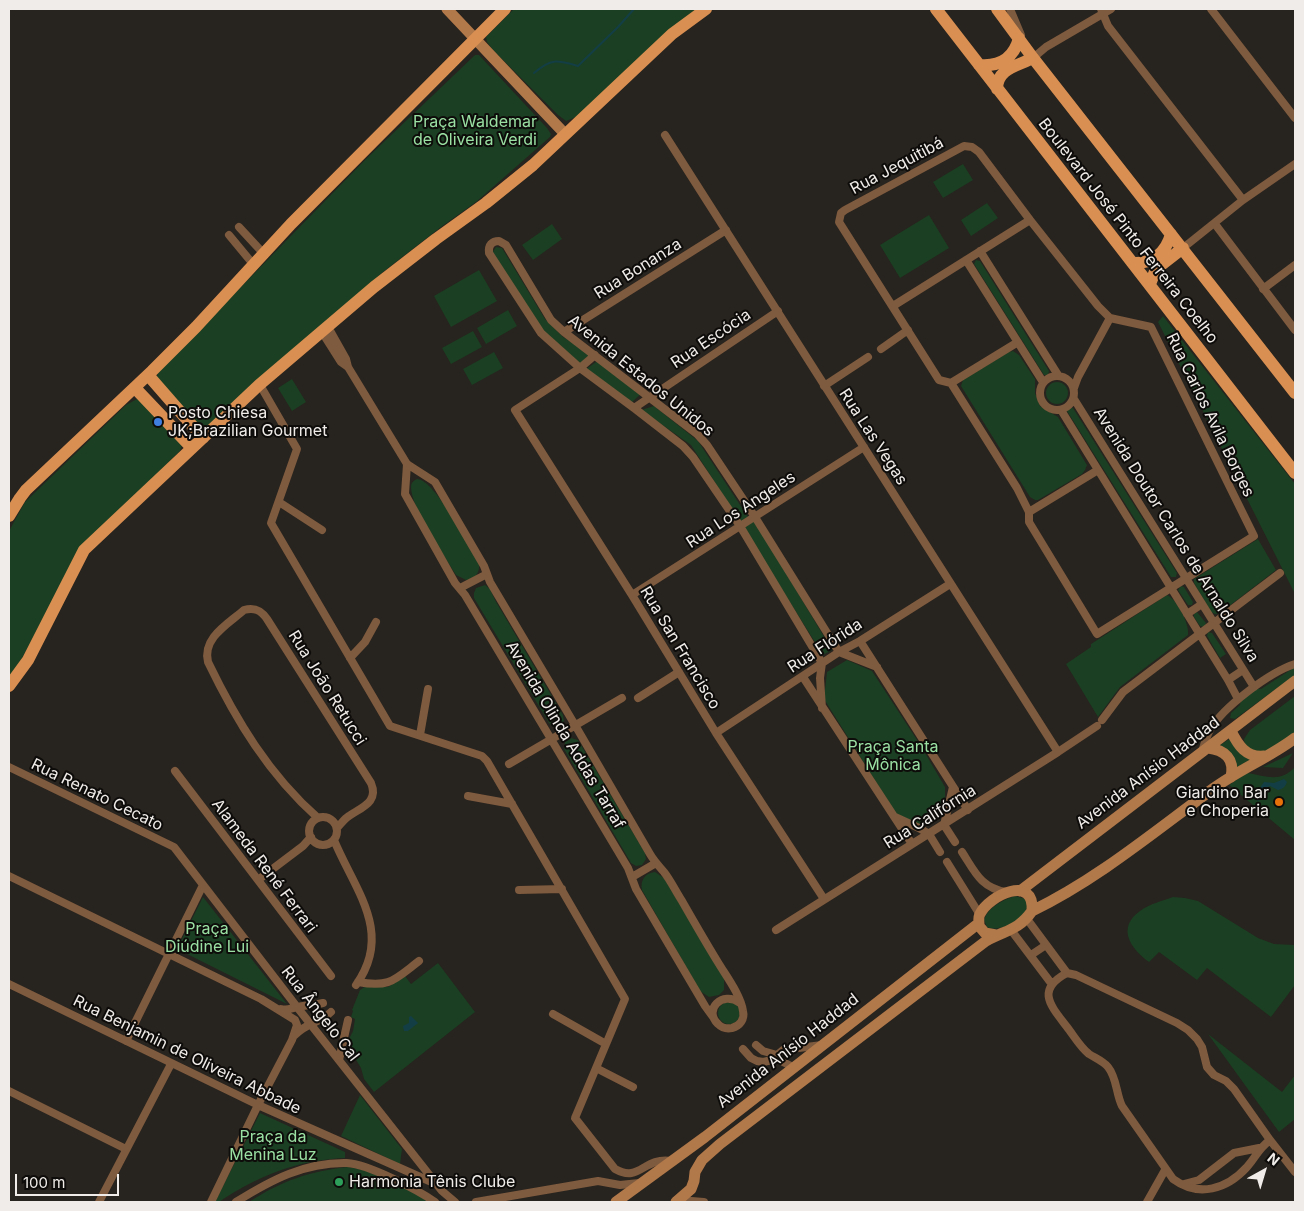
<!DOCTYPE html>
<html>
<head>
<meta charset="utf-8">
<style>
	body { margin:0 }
	#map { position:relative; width:1304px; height:1211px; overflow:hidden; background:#27231e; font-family:Inter,sans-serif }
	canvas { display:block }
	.frame { position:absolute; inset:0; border:10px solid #efece9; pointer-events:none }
	.north { position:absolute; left:1239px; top:1146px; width:50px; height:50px; -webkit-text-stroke:4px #0e0c0a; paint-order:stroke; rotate:39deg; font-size:14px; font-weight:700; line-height:20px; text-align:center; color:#efece9 }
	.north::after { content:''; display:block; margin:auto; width:18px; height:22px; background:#efece9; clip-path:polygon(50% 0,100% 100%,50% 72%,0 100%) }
	.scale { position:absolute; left:15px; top:1174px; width:104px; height:22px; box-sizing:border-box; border:2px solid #efece9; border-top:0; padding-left:6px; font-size:15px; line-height:18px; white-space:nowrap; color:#efece9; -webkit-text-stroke:4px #0e0c0a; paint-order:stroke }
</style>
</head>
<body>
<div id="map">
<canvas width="1304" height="1211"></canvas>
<div class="frame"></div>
<div class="north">N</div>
<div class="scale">100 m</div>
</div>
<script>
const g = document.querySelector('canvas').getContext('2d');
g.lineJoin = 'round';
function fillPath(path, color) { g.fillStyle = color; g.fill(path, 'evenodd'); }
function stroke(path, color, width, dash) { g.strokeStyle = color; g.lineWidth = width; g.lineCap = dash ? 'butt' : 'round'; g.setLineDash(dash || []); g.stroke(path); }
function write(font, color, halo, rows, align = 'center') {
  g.font = font + ' Inter,sans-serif'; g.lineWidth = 4; g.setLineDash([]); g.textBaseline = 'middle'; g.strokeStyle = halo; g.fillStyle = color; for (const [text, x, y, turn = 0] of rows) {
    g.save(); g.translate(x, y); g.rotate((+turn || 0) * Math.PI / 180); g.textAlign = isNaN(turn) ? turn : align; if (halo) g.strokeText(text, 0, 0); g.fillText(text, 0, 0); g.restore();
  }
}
const green = new Path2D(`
	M514,9H699L576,117L566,121L558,115L494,51L487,42L486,37Z
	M475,55H479L547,128L551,134L550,137L476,202L441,227L383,272L208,426L201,427L157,377L158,372L366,159Z
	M963,164L973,180L943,198L933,182Z
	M987,203L998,218L971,236L961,220Z
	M929,215L949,248L900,278L880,245Z
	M552,224L562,239L533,260L522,245Z
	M496,247L502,248L545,319L563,337L590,354L581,364L543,331L492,253Z
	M976,260L980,261L1049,371L1048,375H1044L974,264Z
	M479,270L497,301L451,327L434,296Z
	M508,310L517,326L486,344L477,328Z
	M1163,316L1295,484V594L1158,322Z
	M473,331L482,347L451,364L442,348Z
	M1013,351L1019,355L1035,379V393L1040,406L1058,417L1087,465L1085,470L1082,474L1038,500H1035L1030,497L961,386L963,380L1009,352Z
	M494,352L503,368L472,385L463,369Z
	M599,360L641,394L631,403L586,369Z
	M292,379L306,402L292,411L278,388Z
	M1046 393a11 11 0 1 1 22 0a11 11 0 1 1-22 0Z
	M137,399L142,401L182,445L180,451L84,545L9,682V531L25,502L126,405Z
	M654,406L698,441L748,517L741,523L691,445L641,410Z
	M1069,407L1073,408L1177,573L1176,577H1171L1067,411Z
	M417,479C435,479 469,547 479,564C480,573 475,579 466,580L456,575C444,555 411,508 411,487C411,483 413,481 417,479Z
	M754,520L832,650L823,655L743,527Z
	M1258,539L1276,570L1220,613L1215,614L1211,612L1194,583V579Z
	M485,585L490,589L495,600L563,715L564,721L560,725L553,727L549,723L474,598V593L476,588Z
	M1181,586L1184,587L1193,602L1192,605H1188L1178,590Z
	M1167,595C1177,599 1190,625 1188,635L1120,687L1098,717L1066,664L1091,647V644Z
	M1197,612L1206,623L1204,627L1200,626L1194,617V614Z
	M1208,632L1212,633L1226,654L1220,658L1207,636Z
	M847,660L872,671L921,746L945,787V809L920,824L896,814L824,699L827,672Z
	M1295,667V675L1235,719L1230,718L1231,713L1240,705L1241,699L1256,689H1261Z
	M1295,696V732C1286,740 1269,754 1256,753C1252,753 1248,750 1245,747L1244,739L1250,730Z
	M571,738L578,740L645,853L646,859L642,865L636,866L631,863L564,749L565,742Z
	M1231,738L1251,759L1236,768L1217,747Z
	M1293,753L1283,768L1263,767Z
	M1295,767V840L1229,785L1247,773C1267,776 1280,783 1295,767Z
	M655,872L664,878L724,978V990L719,995L709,997L700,991L642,890C640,880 645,873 655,872Z
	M1015,896L1026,899C1026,901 1027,904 1027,907C1025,920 998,933 987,927L984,920C988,907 1003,900 1015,896Z
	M203,897L287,1004L177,949Z
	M1173,897L1185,898L1198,901L1258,938L1274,944L1295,945V985L1271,1017L1207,968L1197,980L1159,952L1149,962C1131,949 1116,928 1140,911C1149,904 1162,901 1173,897Z
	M438,963L475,1012L374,1092L364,1079L361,1068L350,1050L349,1039L353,1031L355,1019L351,1017L353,1011L352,1010L360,990L366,986L388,987L405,976L411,984Z
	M718 1013a11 11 0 1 1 22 0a11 11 0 1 1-22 0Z
	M1208,1034L1282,1092L1295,1075V1119L1279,1132Z
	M360,1095L402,1149L400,1164L341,1136Z
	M260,1113L345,1152V1158C298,1160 257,1176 219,1202H215Z
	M348,1167C378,1171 406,1187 432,1202H249C281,1181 310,1171 348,1167Z`);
const water = new Path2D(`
	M1284,779L1287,782C1285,787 1283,789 1278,790L1270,786L1266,788L1262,798L1258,801L1255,798V795L1264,782L1274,783Z
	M411,1016L418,1023L408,1031H404L403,1026L409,1023V1017Z`);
const stream = new Path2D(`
	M534,73C551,58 557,60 578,66L618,27L634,9`);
const street = new Path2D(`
	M1010,9L1021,35
	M1101,9L1108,26L1243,200
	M1211,9L1295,118
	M1033,58L1046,47L1111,9
	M665,135C797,341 927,547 1058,752
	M964,146L972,147L979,152L1030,220L1098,306L1110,318L1151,327L1254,536L1097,634L1029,522V512L1017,488L951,383L939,380L839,222L841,213L845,210Z
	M1215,224L1295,330
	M239,227L263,253
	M229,235L253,264
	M1183,248L1243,200L1295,164
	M980,251L1058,375
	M966,260L1043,382
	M1263,289L1295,265
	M893,306L1030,220
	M328,327L346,359L348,367L407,464L435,482L484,566L490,582L575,725L650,854C654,861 659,866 664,872C671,881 676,892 682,901C694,922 706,943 719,964C727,977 741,996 743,1011C745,1019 740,1026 732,1028C727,1029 722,1028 718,1024C703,1010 722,990 740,1003
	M322,332L341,362L348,367
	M564,332L726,230
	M881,349L908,330
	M595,355L580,368L515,410L632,595L716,733L824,899
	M1040 393a17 17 0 1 1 34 0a17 17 0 1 1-34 0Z
	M951,383L1018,342
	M260,385L297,449L271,523L390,726L482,756L487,761L625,999L575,1118L615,1169C640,1183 643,1157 671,1161
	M824,386L868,357
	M1074,388L1078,377L1110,318
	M1074,399L1254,687
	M634,408L778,311
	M1061,410L1228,680L1238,699
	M407,464L405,494L455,583L465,595L628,868L636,889L705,1006L713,1017
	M279,502L322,530
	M1029,512L1098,470
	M460,588L487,574
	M632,595L864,447
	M1187,614L1202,604
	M860,641L968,810
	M350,658L365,642L376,622
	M803,677L912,844
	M1228,680L1243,670
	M638,698L679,672
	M822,708L820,678L822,663L740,526L693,457L683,446L634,408L580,368L541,333L489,253C488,245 492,241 499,241L506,245L551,320L564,332L697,434L707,445L755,517L839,652L877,667
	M1102,720L1123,692L1280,573
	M716,733L839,652L860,641L950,584
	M420,735L428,689
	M1202,752C1204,745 1206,737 1210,730C1223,707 1270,672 1295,664
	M509,764L622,698
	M9,767L174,847L297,1007L442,1191L455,1202
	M175,771L331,976
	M953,787L944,825L955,842
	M468,796L512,804
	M309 831a14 14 0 1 1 28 0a14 14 0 1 1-28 0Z
	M895,817L919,828L929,834L940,852
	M318,818C269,775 236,720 208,662C202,638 228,624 244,610C254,607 261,610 267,619L371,783C379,802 362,807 349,816C344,819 341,824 337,828
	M334,840C354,889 394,932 356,985
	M962,852C975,872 981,888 1006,892
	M947,862L980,915
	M9,876L261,999L295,1020L297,1025L292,1040L258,1105L211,1202
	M632,877L656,863
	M258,880L303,846L311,837
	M519,890L562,889
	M1027,919L1067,973L1076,975L1177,1023L1188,1030L1197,1039L1202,1047L1207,1067L1214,1075L1226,1081L1234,1089L1270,1140L1295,1172
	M776,930L1058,752L1097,726
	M1011,930L1051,983
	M1031,955L1046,945
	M1067,973C1035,990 1051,1006 1067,1027C1074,1036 1080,1047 1089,1054C1095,1058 1103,1061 1108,1067C1117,1078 1116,1094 1122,1106L1173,1179C1199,1198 1227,1189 1247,1167C1257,1156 1257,1150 1270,1140
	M358,982C390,988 394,980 419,961
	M9,984L258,1105L436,1184
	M281,1009C288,1011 291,1008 298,1007C306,1005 315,1005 323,1003
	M553,1014L606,1044
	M294,1036C306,1022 319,1024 331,1012
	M126,1041L203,885
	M756,1045L763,1051L777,1055L783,1050L822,1045
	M743,1049L751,1058L757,1061L763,1062L777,1059L793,1067
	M339,1060L348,1020
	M596,1068L633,1087
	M9,1091L126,1149
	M1184,1184L1199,1180L1234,1153L1259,1148
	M679,1200L704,1202
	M99,1202L171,1064
	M236,1202C271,1180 305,1162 347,1163C368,1164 418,1190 435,1202
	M476,1202L598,1181L620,1185L639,1183
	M1147,1202L1165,1170`);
const secondary = new Path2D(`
	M447,9L565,134
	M1231,731C1238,745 1246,758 1264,756
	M1208,748C1225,750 1235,759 1231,777
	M1020,891L1295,681
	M1032,911C1098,879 1155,831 1214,788C1240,769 1270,757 1295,738
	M616,1202L705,1137L979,923
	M676,1202L691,1189L694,1181L695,1172L702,1160L720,1144L986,941C1005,930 1018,931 1032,911C1035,874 989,895 980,914C978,917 979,922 979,926L985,933L996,935`);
const primary = new Path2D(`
	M936,9L1295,473
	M997,9L1033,58L1295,393
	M979,65C1000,67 1014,58 1019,38
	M997,89C997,68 1018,66 1033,58
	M1133,263C1152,264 1166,253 1171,234
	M1150,284L1156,269L1183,248
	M148,375L203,438
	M135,388L192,448
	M9,516L20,498L26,490L152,371L196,327L291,224L505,9
	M9,686L28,660L84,550L259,385L374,287L436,239L486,203L533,165L672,34L706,9`);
const markers = [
	[158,422,5,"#3f7fe0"],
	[1279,802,5,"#e8710a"],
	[339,1182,5,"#2e9e5b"]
];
const parkNames = [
	["Praça Waldemar",475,122],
	["de Oliveira Verdi",475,140],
	["Praça Santa",893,747],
	["Mônica",893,765],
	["Praça",207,929],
	["Diúdine Lui",207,947],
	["Praça da",273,1137],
	["Menina Luz",273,1155]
];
const streetNames = [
	["Rua Jequitibá",897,166,-28],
	["Boulevard José Pinto Ferreira Coelho",1128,231,52],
	["Rua Bonanza",638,269,-32],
	["Rua Escócia",711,339,-34],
	["Avenida Estados Unidos",641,376,39],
	["Rua Carlos Avila Borges",1210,415,64],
	["Rua Las Vegas",873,437,57],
	["Rua Los Angeles",741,510,-33],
	["Avenida Doutor Carlos de Arnaldo Silva",1176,535,58],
	["Rua Flórida",825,646,-33],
	["Rua San Francisco",680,648,59],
	["Rua João Retucci",327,688,58],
	["Avenida Olinda Addas Tarraf",565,735,59],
	["Avenida Anísio Haddad",1148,773,-37],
	["Rua Renato Cecato",97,795,26],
	["Rua Califórnia",930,817,-32],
	["Alameda René Ferrari",264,866,53],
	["Rua Ângelo Cal",320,1014,52],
	["Avenida Anísio Haddad",788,1051,-38],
	["Rua Benjamin de Oliveira Abbade",187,1055,26]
];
const poiNames = [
	["Posto Chiesa",168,413],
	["JK;Brazilian Gourmet",168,431],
	["Giardino Bar",1269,793,"right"],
	["e Choperia",1269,811,"right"],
	["Harmonia Tênis Clube",349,1182]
];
fillPath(green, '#1b3f22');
fillPath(water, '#133e46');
stroke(stream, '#133e46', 2);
stroke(street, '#7e5a3e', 8);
stroke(secondary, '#b17849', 11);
stroke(primary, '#d98f51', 12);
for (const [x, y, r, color] of markers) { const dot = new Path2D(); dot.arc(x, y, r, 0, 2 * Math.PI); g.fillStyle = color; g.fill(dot); stroke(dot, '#0e0c0a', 2); }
write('16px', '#9ae0a3', '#0e0c0a', parkNames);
write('16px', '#efece9', '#0e0c0a', streetNames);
write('16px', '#efece9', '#0e0c0a', poiNames, 'left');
</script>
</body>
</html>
